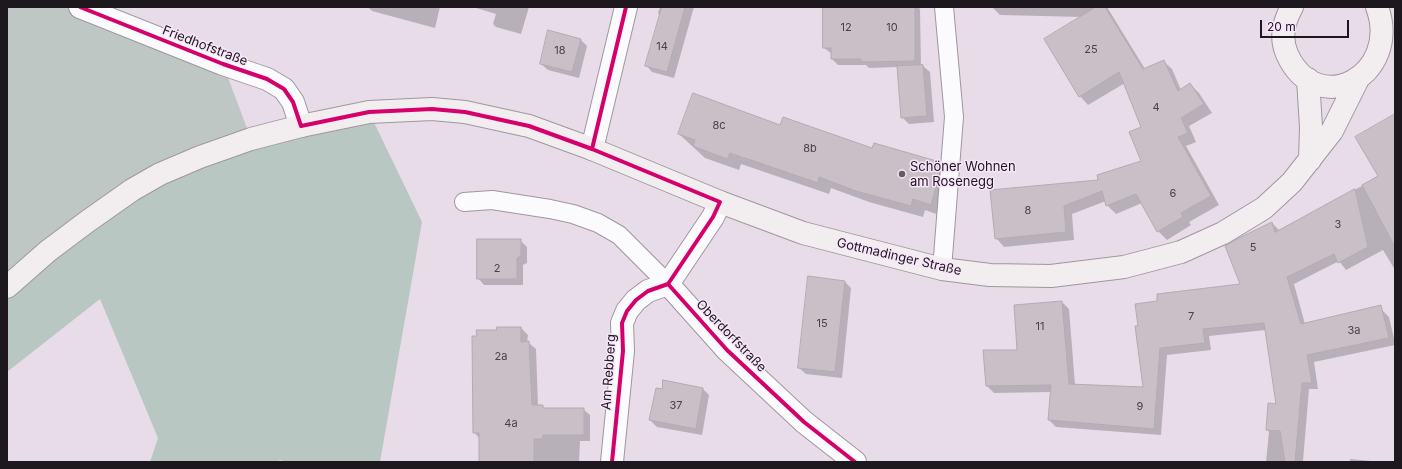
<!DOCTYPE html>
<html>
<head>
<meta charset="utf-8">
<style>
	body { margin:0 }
	#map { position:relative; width:1402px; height:469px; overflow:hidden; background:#e7dce8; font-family:Inter,sans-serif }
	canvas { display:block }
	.frame { position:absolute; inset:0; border:8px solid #1d171e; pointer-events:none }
	.scale { position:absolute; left:1260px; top:20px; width:89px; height:18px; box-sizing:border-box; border:2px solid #1d171e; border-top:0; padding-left:5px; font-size:12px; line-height:14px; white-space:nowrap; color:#1d171e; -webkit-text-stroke:3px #f8e5fa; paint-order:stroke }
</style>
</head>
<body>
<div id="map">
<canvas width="1402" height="469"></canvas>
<div class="frame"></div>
<div class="scale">20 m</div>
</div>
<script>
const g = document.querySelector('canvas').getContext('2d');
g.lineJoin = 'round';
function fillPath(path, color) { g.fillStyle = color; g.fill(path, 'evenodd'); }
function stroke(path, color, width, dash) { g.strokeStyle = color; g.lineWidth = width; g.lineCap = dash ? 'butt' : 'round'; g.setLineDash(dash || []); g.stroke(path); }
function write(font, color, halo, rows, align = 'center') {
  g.font = font + ' Inter,sans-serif'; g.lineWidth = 3; g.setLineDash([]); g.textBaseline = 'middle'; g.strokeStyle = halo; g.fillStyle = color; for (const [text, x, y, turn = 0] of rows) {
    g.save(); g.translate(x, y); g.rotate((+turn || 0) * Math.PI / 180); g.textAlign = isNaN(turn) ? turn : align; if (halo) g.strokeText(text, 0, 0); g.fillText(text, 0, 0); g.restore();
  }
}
const green = new Path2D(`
	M7,7H80L223,64L251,139L7,287Z`);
const forest = new Path2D(`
	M369,112L422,222L380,462H286L280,460L277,462H150L158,438L100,299L7,372V287L160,174Z`);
const shadow = new Path2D(`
	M368,7H440L435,28L372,11Z
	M473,7H529L521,34L496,27L493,24L496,14Z
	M660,7H694L674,78L652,72L646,65L660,16L658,13Z
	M824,7H918L920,9L921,66H923L930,72L934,122L909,124L902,117L898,67L869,68L866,65H838L832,59V54L824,48Z
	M992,7H1107L1145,69L1163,61L1172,69L1181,90L1190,84L1199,93L1212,113L1189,126L1196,142L1186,146L1219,205L1189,222L1191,225L1167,240L1158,231L1142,203L1116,214L1107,205L1106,201L1072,214L1074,240L1004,247L996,238L1099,181L1142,161L1143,127L1125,83L1088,105L1080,96L1083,17L1000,15Z
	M580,39L587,46L579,78L548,70L541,64Z
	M1395,115V270L1383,250L1346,270L1339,261L1294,284L1305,324L1382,310L1389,317L1395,343V345L1314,362L1318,389H1309L1303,461L1311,462H1266L1269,432L1267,429L1277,405L1266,330L1209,336L1211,350L1167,355L1161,435L1056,427L1049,420L1051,392L994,393L987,386L1019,351L1015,306L1062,302L1069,309L1075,385L1144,388L1137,327L1242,285L1272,223L1280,231L1380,176Z
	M781,126L873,149L939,163L951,175L942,216L925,210L923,217L869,202L831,188L829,194L741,164L739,170L705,158L679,134Z
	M520,240L527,247V263L523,265V285H484L478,278Z
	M845,282L851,288L842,378L806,374L799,368Z
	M498,328H521L528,335L527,343H529L536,349L538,406H542L545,409H583L590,415V441H580L579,462H480V439L474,432L478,337L497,331Z
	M703,389L709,395L702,435L657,427L650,420Z
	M1350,459L1372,461V462H1350Z`);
const building = new Path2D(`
	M662,7H685L667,72L645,66Z
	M823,7H915V61L861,62V59H831V48H823Z
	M1096,7H1105L1143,69L1164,60L1178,91L1190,83L1204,104L1181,118L1188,133L1178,137L1211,196L1181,213L1183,217L1157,232L1136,194L1106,206L1102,191L1064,206L1066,232L995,239L990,190L1098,180L1097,175L1141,161L1129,132L1141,127L1119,72L1079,97L1044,39Z
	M548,30L581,39L572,72L540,64Z
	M923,65L927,116L901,118L897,66Z
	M693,93L780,125L783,117L872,148L874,143L940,162L939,177L931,205L913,199L911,206L856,191L819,177L818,183L745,158H744L730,153L727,159L693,146L695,140L678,134Z
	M1395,114V247L1362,185L1378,176L1355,137Z
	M1355,189L1368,247L1338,263L1334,254L1287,277L1301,324L1381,305L1389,338L1307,355L1312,383H1302L1295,462H1285L1280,431L1266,430L1268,403L1276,404L1264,323L1203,329L1205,343L1160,348L1154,429L1048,420L1051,385L986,386L983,350H1017L1014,305L1062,301L1069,384L1143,387L1135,326H1138L1135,304L1157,301V294L1240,284L1225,246L1241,237L1272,222L1275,232Z
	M477,239H521V256L517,258V279H477Z
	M808,276L845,281L835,372L798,368Z
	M497,327H521V342L529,341L532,405H543V408H584V435H543V439H534V462H479V433H473L472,336H477L476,330H496Z
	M663,380L703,388L696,429L649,420L656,388L662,389Z`);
const lane = new Path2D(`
	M464,202L492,200L550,209L573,214L598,223L619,235L668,284
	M942,269L954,117L944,7`);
const street = new Path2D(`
	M80,7L223,64L267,79L284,89L293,102L301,126
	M592,149L626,7
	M668,284L727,350L804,422L855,462
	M668,284L713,217L720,202
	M612,462L623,351L622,323L627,311L636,300L648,291L668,284`);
const secondary = new Path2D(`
	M1292,7C1284,21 1280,38 1287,54C1317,121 1402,75 1377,7
	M1308,79L1311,127L1310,160
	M7,287L48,251L88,221L132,190L160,174L200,157L251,139L301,126L369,112L432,109L465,112L529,126L592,149L720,202L803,233L942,269L990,275L1051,276L1124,267L1181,252L1223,233L1264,208L1292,182L1332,131L1357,81`);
const cycleway = new Path2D(`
	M80,7L223,64L267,79L284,89L293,102L301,126L369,112L432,109L465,112L529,126L592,149L720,202L713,217L668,284
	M592,149L626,7
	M668,284L727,350L804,422L855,462
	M612,462L623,351L622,323L627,311L636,300L648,291L668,284`);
const markers = [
	[902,174,4,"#645c65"]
];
const numberNames = [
	["12",846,28],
	["10",892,28],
	["14",662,47],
	["25",1091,50],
	["18",560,51],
	["4",1156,108],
	["8c",719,126],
	["8b",810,149],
	["6",1173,194],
	["8",1028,211],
	["3",1338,225],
	["5",1253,248],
	["2",497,269],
	["7",1191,317],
	["15",822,324],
	["11",1040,327],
	["3a",1354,331],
	["2a",501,357],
	["37",676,406],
	["9",1140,407],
	["4a",511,424]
];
const streetNames = [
	["Friedhofstraße",205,46,21],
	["Gottmadinger Straße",899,257,13],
	["Oberdorfstraße",731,336,46],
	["Am Rebberg",609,372,-86]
];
const poiNames = [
	["Schöner Wohnen",910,167],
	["am Rosenegg",910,182]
];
fillPath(green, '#bfc7c5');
fillPath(forest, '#b9c7c2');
fillPath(shadow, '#0003');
fillPath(building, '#c9bfc6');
stroke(building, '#b4aab2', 1);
stroke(lane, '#9f979f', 20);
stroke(street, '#9f979f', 24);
stroke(secondary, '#9f979f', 24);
stroke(lane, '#fbfafc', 18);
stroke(street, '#fbfafc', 22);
stroke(secondary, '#f2eef0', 22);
stroke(cycleway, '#d6006c', 4);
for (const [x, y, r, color] of markers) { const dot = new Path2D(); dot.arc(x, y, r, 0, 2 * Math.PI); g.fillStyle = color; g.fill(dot); stroke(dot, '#f8e5fa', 1.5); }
write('11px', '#484148', null, numberNames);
write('13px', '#1d171e', '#f8e5fa', streetNames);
write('13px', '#1d171e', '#f8e5fa', poiNames, 'left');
</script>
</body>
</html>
